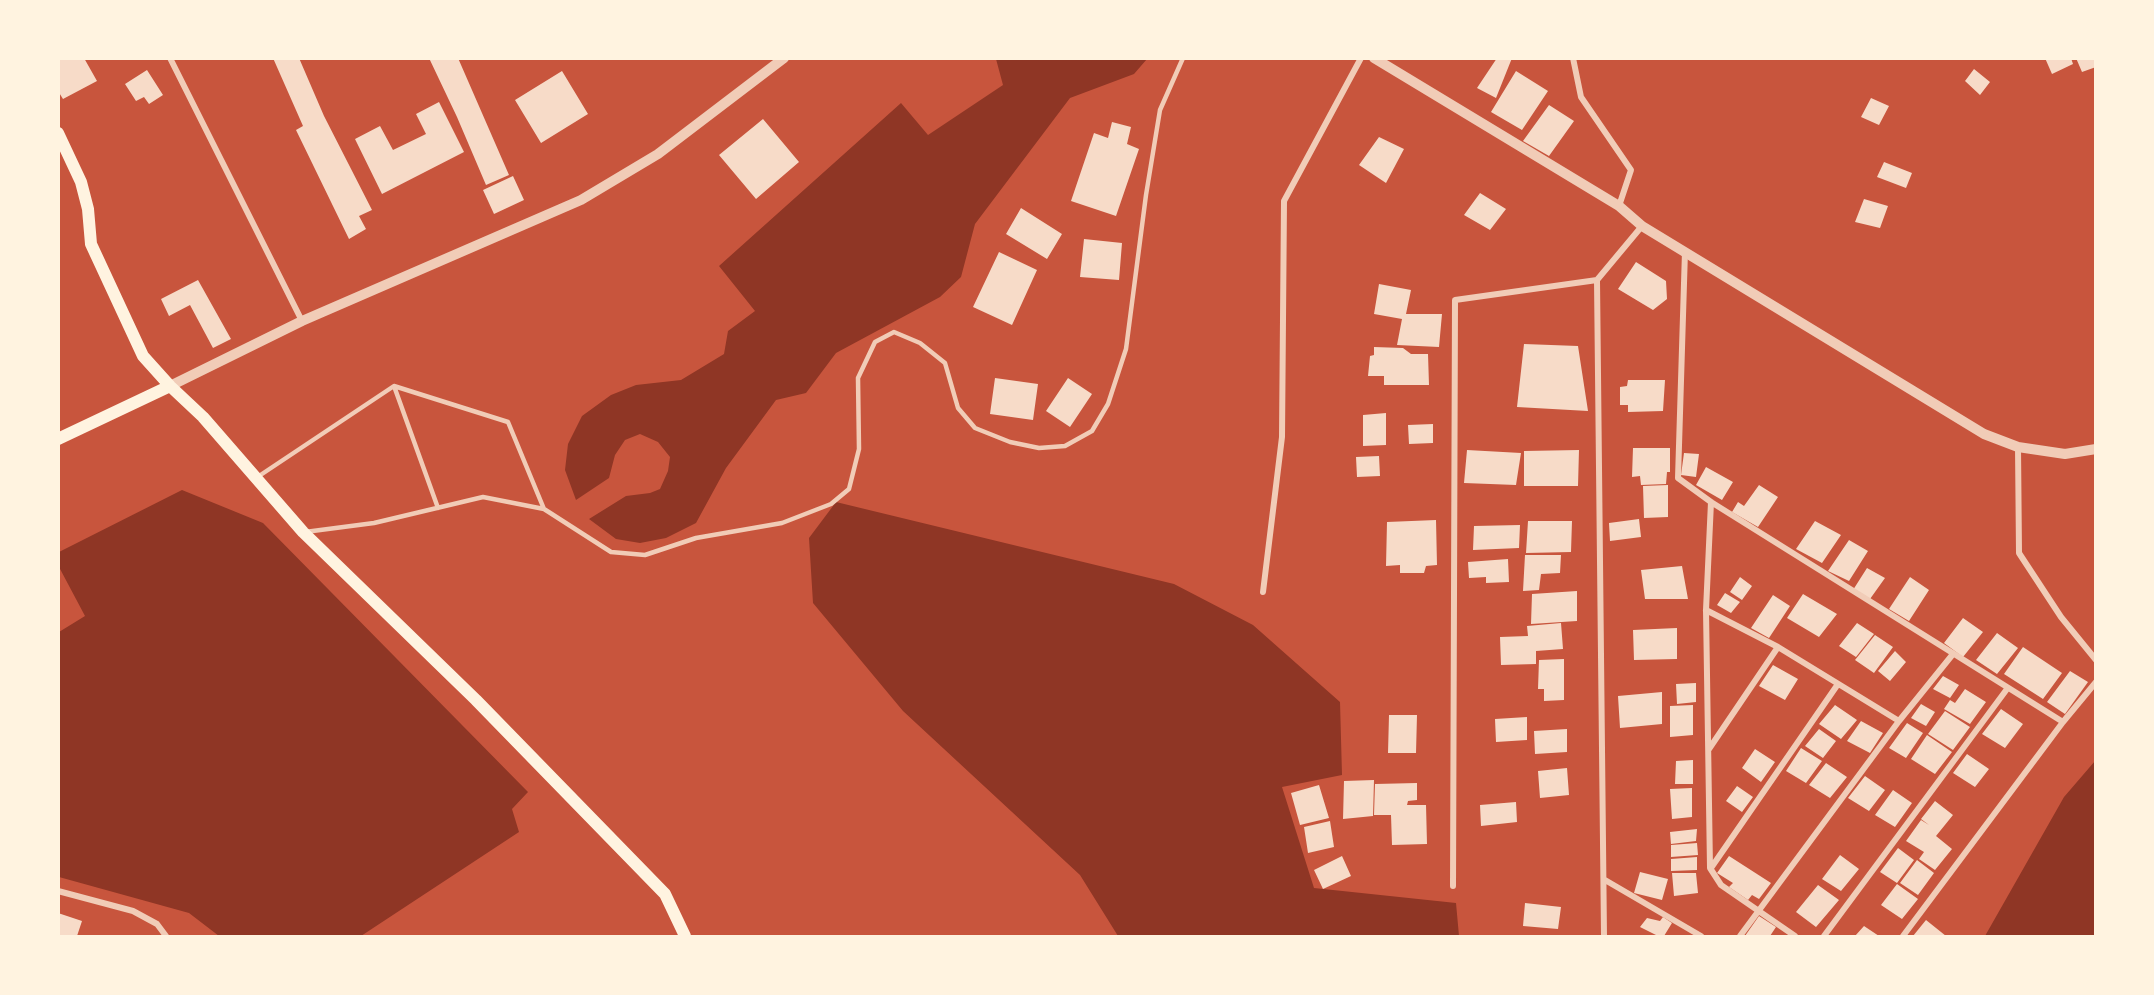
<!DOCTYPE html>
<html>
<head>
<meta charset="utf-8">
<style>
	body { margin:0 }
	#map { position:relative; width:2154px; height:995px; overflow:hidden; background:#c8553d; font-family:Jost,sans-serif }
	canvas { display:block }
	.frame { position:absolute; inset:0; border:60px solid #fff3e0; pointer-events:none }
</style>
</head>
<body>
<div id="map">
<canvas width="2154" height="995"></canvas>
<div class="frame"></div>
</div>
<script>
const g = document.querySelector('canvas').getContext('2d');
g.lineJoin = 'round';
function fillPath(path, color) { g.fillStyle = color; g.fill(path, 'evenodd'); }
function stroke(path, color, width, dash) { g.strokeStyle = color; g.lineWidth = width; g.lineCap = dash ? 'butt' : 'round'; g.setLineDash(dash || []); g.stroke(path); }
const water = new Path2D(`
	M996,59H1147L1134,74L1070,98L975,224L961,277L940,297L836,353L806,393L776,400L726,468L696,523L666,538L640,543L616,539L589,519L626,496L650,493L660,489L668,471L670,457L658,442L640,434L625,440L615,455L609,478L576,500L565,470L568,444L582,416L611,395L636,385L681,380L724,354L728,331L755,311L719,266L901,103L928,135L1003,85Z
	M182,490L263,523L528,792L512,809L519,832L361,936H219L189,913L59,877V632L85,616L59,567V552Z
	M836,502L1174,584L1253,625L1340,702L1342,775L1282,787L1314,888L1456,903L1459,936H1118L1080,875L903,711L813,603L809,538Z
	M2095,761V936H1985L2064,797Z`);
const building = new Path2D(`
	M58,58H84L97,81L63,99L58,91Z
	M273,58H299L324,116L372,210L359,216L366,229L349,239L296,130L303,126Z
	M429,58H458L509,175L486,185L457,117Z
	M1497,58H1512L1496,98L1477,88Z
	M2045,58H2071L2073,64L2052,74Z
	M2076,58H2096V67L2082,72Z
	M1974,69L1990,82L1980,95L1965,81Z
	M147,70L163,95L149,104L144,97L136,101L125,84Z
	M562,71L588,114L541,143L515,100Z
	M1516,71L1548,91L1522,130L1491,112Z
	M1871,98L1889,106L1879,125L1861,117Z
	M439,102L464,152L382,194L355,139L380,126L393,150L426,134L416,114Z
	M1549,105L1574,121L1549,156L1523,141Z
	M763,119L799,162L756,199L719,155Z
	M1112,122L1131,127L1127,144L1139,149L1116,216L1071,201L1094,133L1108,138Z
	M1379,137L1404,149L1386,183L1359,165Z
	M1884,162L1912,173L1906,188L1877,177Z
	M513,176L524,200L494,214L483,190Z
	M1480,193L1506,209L1490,230L1464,215Z
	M1864,199L1888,206L1880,228L1855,222Z
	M1021,208L1062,234L1047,259L1006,234Z
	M1084,239L1122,243L1119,280L1080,277Z
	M999,252L1037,270L1012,325L973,307Z
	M1636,262L1666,281L1667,299L1653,310L1618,289Z
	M198,280L231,339L213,348L190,305L169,316L161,299Z
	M1379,284L1411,290L1406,314H1442L1439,347L1397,345L1402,319L1374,314Z
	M1524,344L1578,346L1588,411L1517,407Z
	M1374,347L1403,348L1411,354H1428L1429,385H1384V376H1368L1370,356L1374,355Z
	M995,378L1038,384L1033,420L990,414Z
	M1068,378L1092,394L1070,427L1046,411Z
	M1628,380H1665L1663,411L1628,412V405H1620V387L1627,386Z
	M1386,413V445L1363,446V415Z
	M1433,424V443L1409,444L1408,425Z
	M1633,448H1670V472H1667L1666,484L1641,485L1640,476L1632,477Z
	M1467,450L1521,453L1516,485L1464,483Z
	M1579,450L1578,486H1524V451Z
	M1684,453L1699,454L1696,477L1681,475Z
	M1379,456L1380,476L1357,477L1356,457Z
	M1706,467L1733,482L1722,500L1696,485Z
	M1668,485V517L1644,518L1643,486Z
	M1759,485L1778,497L1758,527L1732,512L1738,502L1744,506Z
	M1639,519L1641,537L1610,541L1609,523Z
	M1436,520L1437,565L1426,566L1424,573H1400V565L1386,566L1387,522Z
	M1528,521H1572L1571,552L1526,553Z
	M1815,521L1841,535L1822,563L1796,549Z
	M1520,525L1519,548L1473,550L1474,526Z
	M1849,540L1868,551L1849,581L1828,571Z
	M1525,555H1561L1560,573L1541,574L1539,590L1523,591Z
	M1508,559L1509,582L1486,583V577L1469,578L1468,562Z
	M1682,566L1688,599H1645L1641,570Z
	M1867,568L1885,578L1870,599L1853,590Z
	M1740,577L1752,586L1742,600L1730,592Z
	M1910,577L1929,590L1909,621L1889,609Z
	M1577,591V621L1531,624L1532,594Z
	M1725,593L1740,602L1731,613L1717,605Z
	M1803,594L1837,614L1819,637L1787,618Z
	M1773,595L1790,606L1769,638L1751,628Z
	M1963,618L1983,632L1963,657L1944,643Z
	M1561,623L1563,649L1536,651V664L1501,665L1500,637L1528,636L1527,626Z
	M1857,623L1874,634L1856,657L1839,646Z
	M1677,628V659L1634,660L1633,630Z
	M1997,633L2018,648L1997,674L1976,660Z
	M1875,635L1893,647L1874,673L1855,660Z
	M2023,647L2062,673L2043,699L2004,674Z
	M1895,651L1906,662L1890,681L1878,671Z
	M1564,659V700L1544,701V689H1538L1539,660Z
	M1773,665L1798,679L1785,700L1759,686Z
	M2070,671L2088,682L2065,714L2047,702Z
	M1943,676L1959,685L1950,698L1933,689Z
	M1696,683V702L1677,704L1676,684Z
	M1965,689L1986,702L1970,724L1944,709L1950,700L1955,703Z
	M1662,692V724L1620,728L1618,696Z
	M1921,704L1935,712L1926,726L1911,718Z
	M1693,705V735L1670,737V706Z
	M1835,705L1857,720L1841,739L1819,724Z
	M2001,709L2023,724L2005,748L1982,734Z
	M1945,711L1970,727L1953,750L1928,734Z
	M1389,715H1417L1416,753H1388Z
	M1527,717V740L1496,742L1495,719Z
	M1861,721L1883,733L1870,753L1847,741Z
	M1907,723L1923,733L1906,758L1889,748Z
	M1567,729V752L1535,754L1534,731Z
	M1819,729L1836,741L1823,758L1805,746Z
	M1927,735L1952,752L1935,774L1911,759Z
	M1801,748L1822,761L1806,783L1786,771Z
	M1755,749L1775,762L1761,782L1742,768Z
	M1967,754L1989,769L1975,787L1953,773Z
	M1693,760V784H1675L1676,761Z
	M1826,763L1847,777L1830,798L1809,785Z
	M1567,768L1569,795L1540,798L1538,771Z
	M1865,776L1885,790L1869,811L1848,798Z
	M1374,780L1373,816L1343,819L1344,781Z
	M1417,783V800L1408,801L1407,805H1426L1427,844L1392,845L1391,815H1374L1375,784Z
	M1319,785L1329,818L1300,825L1291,793Z
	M1737,786L1753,797L1742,812L1726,801Z
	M1692,788V817L1672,819L1670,789Z
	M1893,790L1912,803L1895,827L1875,815Z
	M1935,801L1953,815L1936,836L1952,849L1935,870L1919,859L1924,852L1906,841L1921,820L1929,825L1921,819Z
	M1516,802L1517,822L1481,826L1480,805Z
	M1330,821L1334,847L1308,853L1304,827Z
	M1697,829L1696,841L1671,844L1670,832Z
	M1697,843L1698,855L1671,857V845Z
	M1898,848L1914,860L1897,883L1880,872Z
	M1840,855L1859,869L1841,891L1822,879Z
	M1342,856L1351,876L1323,889L1314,870Z
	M1729,856L1771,883L1759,899L1752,895L1748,900L1729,887L1733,883L1717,873Z
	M1697,857V870L1671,871V859Z
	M1917,860L1934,873L1918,895L1900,883Z
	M1640,872L1668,879L1662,900L1634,893Z
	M1672,873H1696L1698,893L1674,896Z
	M1897,884L1918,899L1902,919L1881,905Z
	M1818,885L1839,900L1816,927L1796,912Z
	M1525,903L1561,907L1558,929L1523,926Z
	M58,913L82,921L77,936H58Z
	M1759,916L1776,927L1770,936H1745Z
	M1663,917L1672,923L1664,936H1658L1640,927L1647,918L1660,921Z
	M1926,920L1946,936H1913Z
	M1864,926L1879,936H1855Z`);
const service = new Path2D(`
	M394,386L438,508
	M256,478L394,386L508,422L544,509
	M305,532L374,523L483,497L544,509L611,552L645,555L696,538L782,523L831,504L849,489L859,449L858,378L875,342L894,332L920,343L945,363L958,408L975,428L1010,442L1039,448L1065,446L1092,431L1108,404L1126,349L1146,195L1160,110L1183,58`);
const minor = new Path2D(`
	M170,58L302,321
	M1573,58L1581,97L1631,170L1619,206
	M1685,251L1678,478L1711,502L2063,722L1903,936
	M2018,447L2019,553L2061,617L2096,660
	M1711,502L1706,610L1710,868L1721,885L1795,936
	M1263,592L1282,437L1284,201L1361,58
	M1706,610L1778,647L1899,721
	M2063,722L2096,682
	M1709,749L1778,647
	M1711,868L1838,684
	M1605,880L1701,936
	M1453,886L1455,300L1597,280
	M58,891L133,911L157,924L166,936
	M1604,936L1597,280L1642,226
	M1740,936L1899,721L1953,654
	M1824,936L2007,689`);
const tertiary = new Path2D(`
	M1374,58L1619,206L1642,226L1984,434L2018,447L2065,454L2096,449
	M170,386L302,321L581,200L658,154L784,58`);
const secondary = new Path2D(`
	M58,133L81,182L88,209L91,244L143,356L170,386L203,417L303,532L476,700L665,894L685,936
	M58,439L170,386`);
fillPath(water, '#8f3625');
fillPath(building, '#f7dbc8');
stroke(service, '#f1ccb7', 4.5);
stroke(minor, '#f1ccb7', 6);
stroke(tertiary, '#f1ccb7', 10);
stroke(secondary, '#fff3e0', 12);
</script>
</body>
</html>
